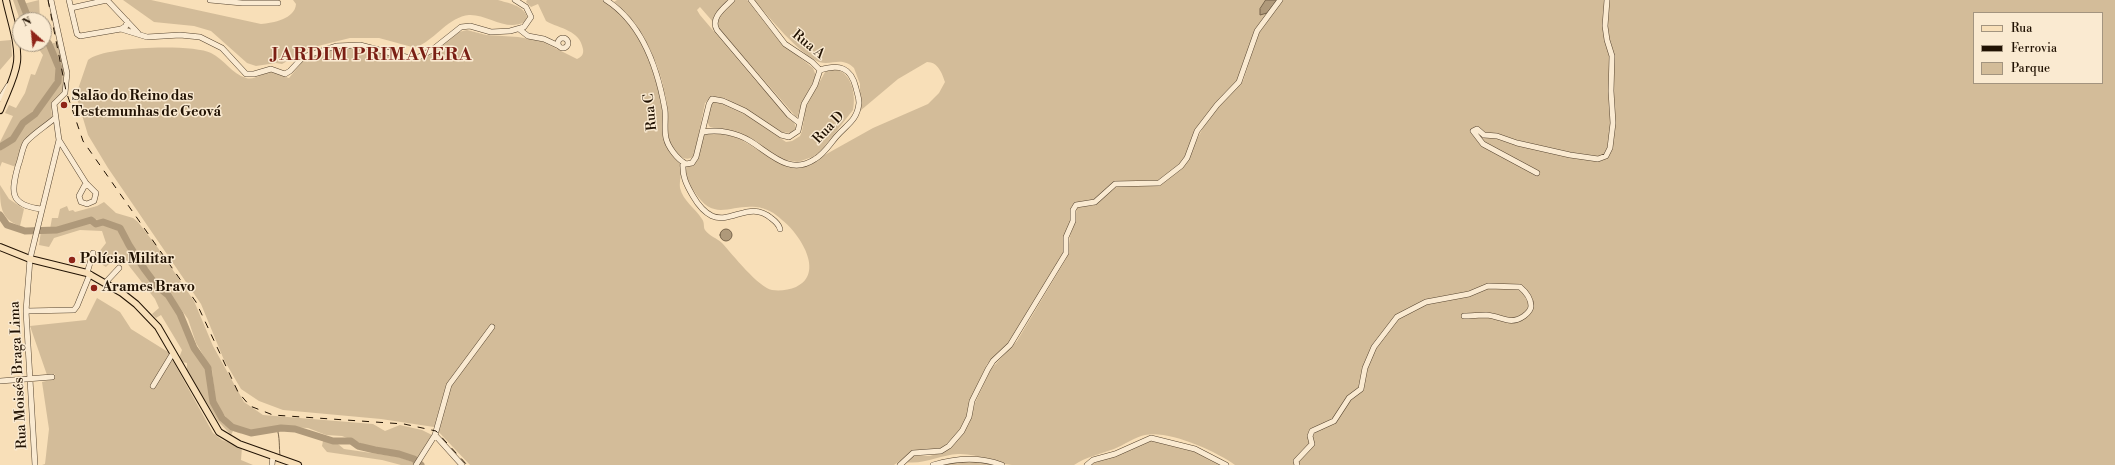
<!DOCTYPE html>
<html>
<head>
<meta charset="utf-8">
<style>
	body { margin:0 }
	#map { position:relative; width:2115px; height:465px; overflow:hidden; background:#f8dfb8; font-family:"Libre Bodoni",serif }
	canvas { display:block }
	.legend { position:absolute; left:1973px; top:12px; width:130px; height:72px; box-sizing:border-box; background:#faead1; border:1px solid #a3947f; margin:0; padding:5px 7px; list-style:none; font-size:12px; color:#211203 }
	.legend li { display:flex; align-items:center; gap:8px; height:20px }
	.legend b { width:20px; border:1px solid #a3947f }
	.north { position:absolute; left:12px; top:12px; width:40px; height:40px; box-sizing:border-box; background:#faead1; border:1px solid #a3947f; border-radius:50%; rotate:333deg; font-size:11px; font-weight:700; line-height:16px; text-align:center; color:#211203 }
	.north::after { content:''; display:block; margin:auto; width:14px; height:18px; background:#8f2418; clip-path:polygon(50% 0,100% 100%,50% 72%,0 100%) }
</style>
</head>
<body>
<div id="map">
<canvas width="2115" height="465"></canvas>
<ul class="legend">
<li><b style="height:5px;background:#f8dfb8"></b>Rua</li>
<li><b style="height:5px;background:#211203"></b>Ferrovia</li>
<li><b style="height:11px;background:#d3bc99"></b>Parque</li>
</ul>
<div class="north">N</div>
</div>
<script>
const g = document.querySelector('canvas').getContext('2d');
g.lineJoin = 'round';
function fillPath(path, color) { g.fillStyle = color; g.fill(path, 'evenodd'); }
function stroke(path, color, width, dash) { g.strokeStyle = color; g.lineWidth = width; g.lineCap = dash ? 'butt' : 'round'; g.setLineDash(dash || []); g.stroke(path); }
function write(font, color, halo, rows, align = 'center') {
  g.font = font + ' "Libre Bodoni",serif'; g.lineWidth = 3; g.setLineDash([]); g.textBaseline = 'middle'; g.strokeStyle = halo; g.fillStyle = color; for (const [text, x, y, turn = 0] of rows) {
    g.save(); g.translate(x, y); g.rotate((+turn || 0) * Math.PI / 180); g.textAlign = isNaN(turn) ? turn : align; if (halo) g.strokeText(text, 0, 0); g.fillText(text, 0, 0); g.restore();
  }
}
const green = new Path2D(`
	M13,0H20L28,20H20Z
	M39,0L40,20H31L23,4Z
	M123,0H151L261,24C273,23 295,19 296,4L293,0H498C507,3 524,5 527,17L524,22C507,32 487,14 469,15C449,17 436,38 419,46L412,47L379,38H350L310,48L282,64L276,63L256,66L247,63L211,31L194,26L154,22Z
	M527,0H602C629,14 652,57 659,86C664,107 663,129 669,149C671,155 678,158 680,164C683,171 679,180 680,188C683,201 695,208 702,219C705,223 703,227 705,230C709,236 717,238 722,243C732,254 759,288 772,290C780,291 789,290 796,287C826,273 799,233 782,220C775,213 766,208 756,207C729,204 714,223 694,191C689,182 685,177 684,166L697,161L704,135C709,132 714,133 719,133C754,137 772,172 805,166L873,128L928,104L939,93L945,82C942,73 938,62 927,62L898,79L860,111V84L854,68C841,56 832,66 819,62C800,55 768,16 754,0H1278L1264,21L1240,80L1206,118L1182,164L1158,182H1118L1095,201L1075,204L1071,207V219L1064,237V253L1012,339L987,364L970,400L967,416L957,434L941,449L911,453L894,465H470L434,427L381,419L283,410L259,401L241,389L224,360L201,304L108,168L88,135L76,95L88,60C104,46 193,44 211,53C224,59 232,74 246,78C255,81 262,72 272,72C278,73 284,77 289,78L303,61L334,49L360,47L407,61H419L432,54L459,32L467,30L486,35L518,37L541,41L577,59C581,57 584,55 583,49C580,30 560,29 546,21L538,4L531,7L526,2Z
	M617,0H747L779,41L813,68L816,76L802,103L797,118L700,7L697,10L700,15L755,80L794,122L796,128L791,133L782,132L725,98L720,99V101L722,104L748,116L786,142L792,141L800,136L802,131L806,107L825,72C849,62 857,92 853,110L820,152L812,157L798,162L780,159L742,135L710,127C704,120 714,109 710,100H708L705,103L694,156C683,165 671,149 668,139C664,130 669,116 667,106C662,66 644,29 614,2Z
	M1281,0H2115V465H1235C1216,451 1169,430 1145,435C1135,437 1124,445 1114,449C1100,454 1086,457 1074,465C1054,465 1033,465 1012,465C996,464 977,453 958,454C940,455 924,465 905,462L912,456H930L945,451L959,438L969,424L975,403L991,369L1017,341L1066,259L1068,253L1070,236L1075,222L1077,206H1093L1118,186L1158,185L1182,168L1205,124L1220,104L1243,81L1259,33ZM1974,13H2102V83H1974Z
	M44,39C72,77 48,95 22,122C18,126 17,131 14,135C11,141 5,143 0,147V142L13,116L5,113L9,105L16,108L25,93L31,74L35,75L43,55L35,44H44Z
	M11,40L12,56L0,70V41Z
	M59,42L66,69L65,89L51,105L52,118L26,140L16,167L2,162L0,167V151L14,141L22,127L38,111L58,84L61,71L57,57L52,47L53,43Z
	M0,185L9,199L24,209L20,226C0,219 0,205 0,185Z
	M104,202L116,213L133,218L138,222L158,248L194,301L213,346L244,402L263,415L373,424L385,431L400,425L404,426L422,430L432,435L417,459L403,453L378,450L342,436L326,435L308,428L288,427L250,431L241,430L232,424L216,405L212,370L196,343L188,319L170,294L160,288L145,268L121,226L115,223L111,224L91,218L50,229L52,218H58L60,209L67,206L69,211L73,210L75,212L97,206Z
	M86,222L116,227L121,232L123,241L143,269L159,291L167,295L180,319L192,348L205,364L213,408L224,424L242,434L233,431L231,435L218,421L191,378L187,371V363L182,362L179,358L182,350L161,315L156,318L152,314L159,308L155,299L119,253L106,267L95,260V257L106,243L102,231L80,230L54,238L49,247L39,245L41,231H59Z
	M97,298L120,312L131,329L168,352L213,433L222,440L242,447L241,460L253,465H42L45,464L49,429L42,382L55,379V374L47,375L30,326L86,320Z
	M326,440L338,444L344,449L399,457L415,463V465H401L382,460L327,452L322,446L323,441Z
	M1149,440L1195,451L1221,465H1090Z
	M959,460L997,465H938Z`);
const water = new Path2D(`
	M1266,0H1277L1267,13L1260,15V9Z
	M720 235a6 6 0 1 1 12 0a6 6 0 1 1-12 0Z`);
const stream = new Path2D(`
	M277,429C280,436 279,448 280,456`);
const river = new Path2D(`
	M21,0L29,20
	M0,147L13,139L23,123L35,114L58,82L59,68L49,44L44,38
	M0,215L7,225L25,231L57,230L91,220L96,224L103,222L120,228L129,245L145,270L157,286L168,295L180,314L194,348L208,368L213,402L222,418L232,427L251,433L281,428L295,429L333,441H351L358,446L375,450L399,454L414,459L421,465`);
const minor = new Path2D(`
	M51,0L67,73L65,93L54,104L59,140L86,183L96,193L94,201L87,204L81,202L79,196L86,183
	M69,0L77,34L80,36L121,29L126,26L127,21
	M107,0L138,33
	M210,0L242,3H278
	M606,0C642,23 658,70 665,110C666,119 664,129 666,138C668,147 677,159 686,164L692,163L696,157L709,104L712,99L723,101L745,111L781,135L789,137L798,131L804,104L815,85L820,70C839,64 851,67 856,88C857,93 859,97 859,103C857,121 847,124 836,137C830,144 824,154 815,159C790,176 771,154 750,141C737,133 719,129 703,132
	M732,0C724,8 710,18 717,30L789,115L798,122
	M751,0L785,44L812,62L820,70
	M71,8L107,0
	M121,29L147,37L180,35L200,37L222,48L246,74H254L271,69L285,74L290,71L303,57L336,46L360,45L406,57L417,58L432,50L461,27L470,26L491,32L510,31L524,27L531,17L526,7L515,0
	M519,29L528,36L544,39L559,46
	M558 43a5 5 0 1 1 10 0a5 5 0 1 1-10 0Z
	M0,99L8,86
	M683,162C682,176 686,184 693,196C697,203 704,212 712,216C732,224 750,200 771,218C775,221 779,224 780,229
	M1537,173L1483,144L1473,131L1477,129L1484,135L1497,136L1517,143L1570,155L1598,159L1606,156L1610,148L1613,123L1611,91L1612,56L1607,40L1605,26L1607,0
	M41,209C9,205 11,192 18,166C21,159 22,148 26,142C34,133 46,126 55,118
	M87,273L93,253
	M106,282L119,268
	M26,311L74,310L77,306L90,274
	M0,381L52,377
	M153,386L173,353
	M435,435L462,465
	M35,465L26,311L30,259L59,140
	M272,465L273,456
	M416,465L435,435L449,385L492,327
	M900,465L913,453L941,451L949,446L962,431L969,417L972,401L988,369L993,361L1010,345L1066,253V237L1073,221V210L1076,205L1095,202L1115,184L1159,183L1181,166L1187,158L1197,131L1217,105L1239,82L1257,31L1280,0
	M933,465C956,458 978,456 1002,465
	M1087,465L1093,460L1115,454L1151,438L1195,449L1226,465
	M1297,465L1296,461L1312,444L1310,436L1312,431L1334,421L1349,398L1361,389L1365,368L1374,347L1397,317L1426,302L1469,294L1488,286L1520,287C1526,292 1531,298 1531,306C1531,310 1528,313 1524,316C1510,326 1501,316 1486,315C1479,315 1471,316 1464,316`);
const major = new Path2D(`
	M0,110C6,94 15,78 17,62C19,43 10,19 6,0
	M0,247L30,259L87,273L122,293L136,304L158,327L219,432L239,444L298,465`);
const rail = new Path2D(`
	M48,0L66,91L83,141L196,302L238,392L250,406L273,415L404,424L436,431L467,465`);
const markers = [
	[64,105,4,"#8f2418"],
	[72,260,4,"#8f2418"],
	[94,288,4,"#8f2418"]
];
const streetNames = [
	["Rua A",808,45,39],
	["Rua C",651,112,-96],
	["Rua D",829,128,-47],
	["Rua Moisés Braga Lima",19,375,-93]
];
const poiNames = [
	["Salão do Reino das",72,97],
	["Testemunhas de Geová",72,113],
	["Polícia Militar",80,260],
	["Arames Bravo",102,288]
];
const districtNames = [
	["JARDIM PRIMAVERA",372,56]
];
fillPath(green, '#d3bc99');
fillPath(water, '#af997a');
stroke(water, '#76634a', 1);
stroke(stream, '#76634a', 1);
stroke(river, '#af997a', 7);
stroke(minor, '#574530', 6);
stroke(major, '#211203', 8);
stroke(minor, '#faead1', 5);
stroke(major, '#f8dfb8', 6);
stroke(rail, '#211203', 1, [7, 7]);
for (const [x, y, r, color] of markers) { const dot = new Path2D(); dot.arc(x, y, r, 0, 2 * Math.PI); g.fillStyle = color; g.fill(dot); stroke(dot, '#faead1', 1.5); }
write('14px', '#211203', '#faead1', streetNames);
write('bold 14px', '#211203', '#faead1', poiNames, 'left');
g.letterSpacing = '1px';
write('bold 18px', '#7a1f14', '#faead1', districtNames);
g.letterSpacing = '0px';
</script>
</body>
</html>
